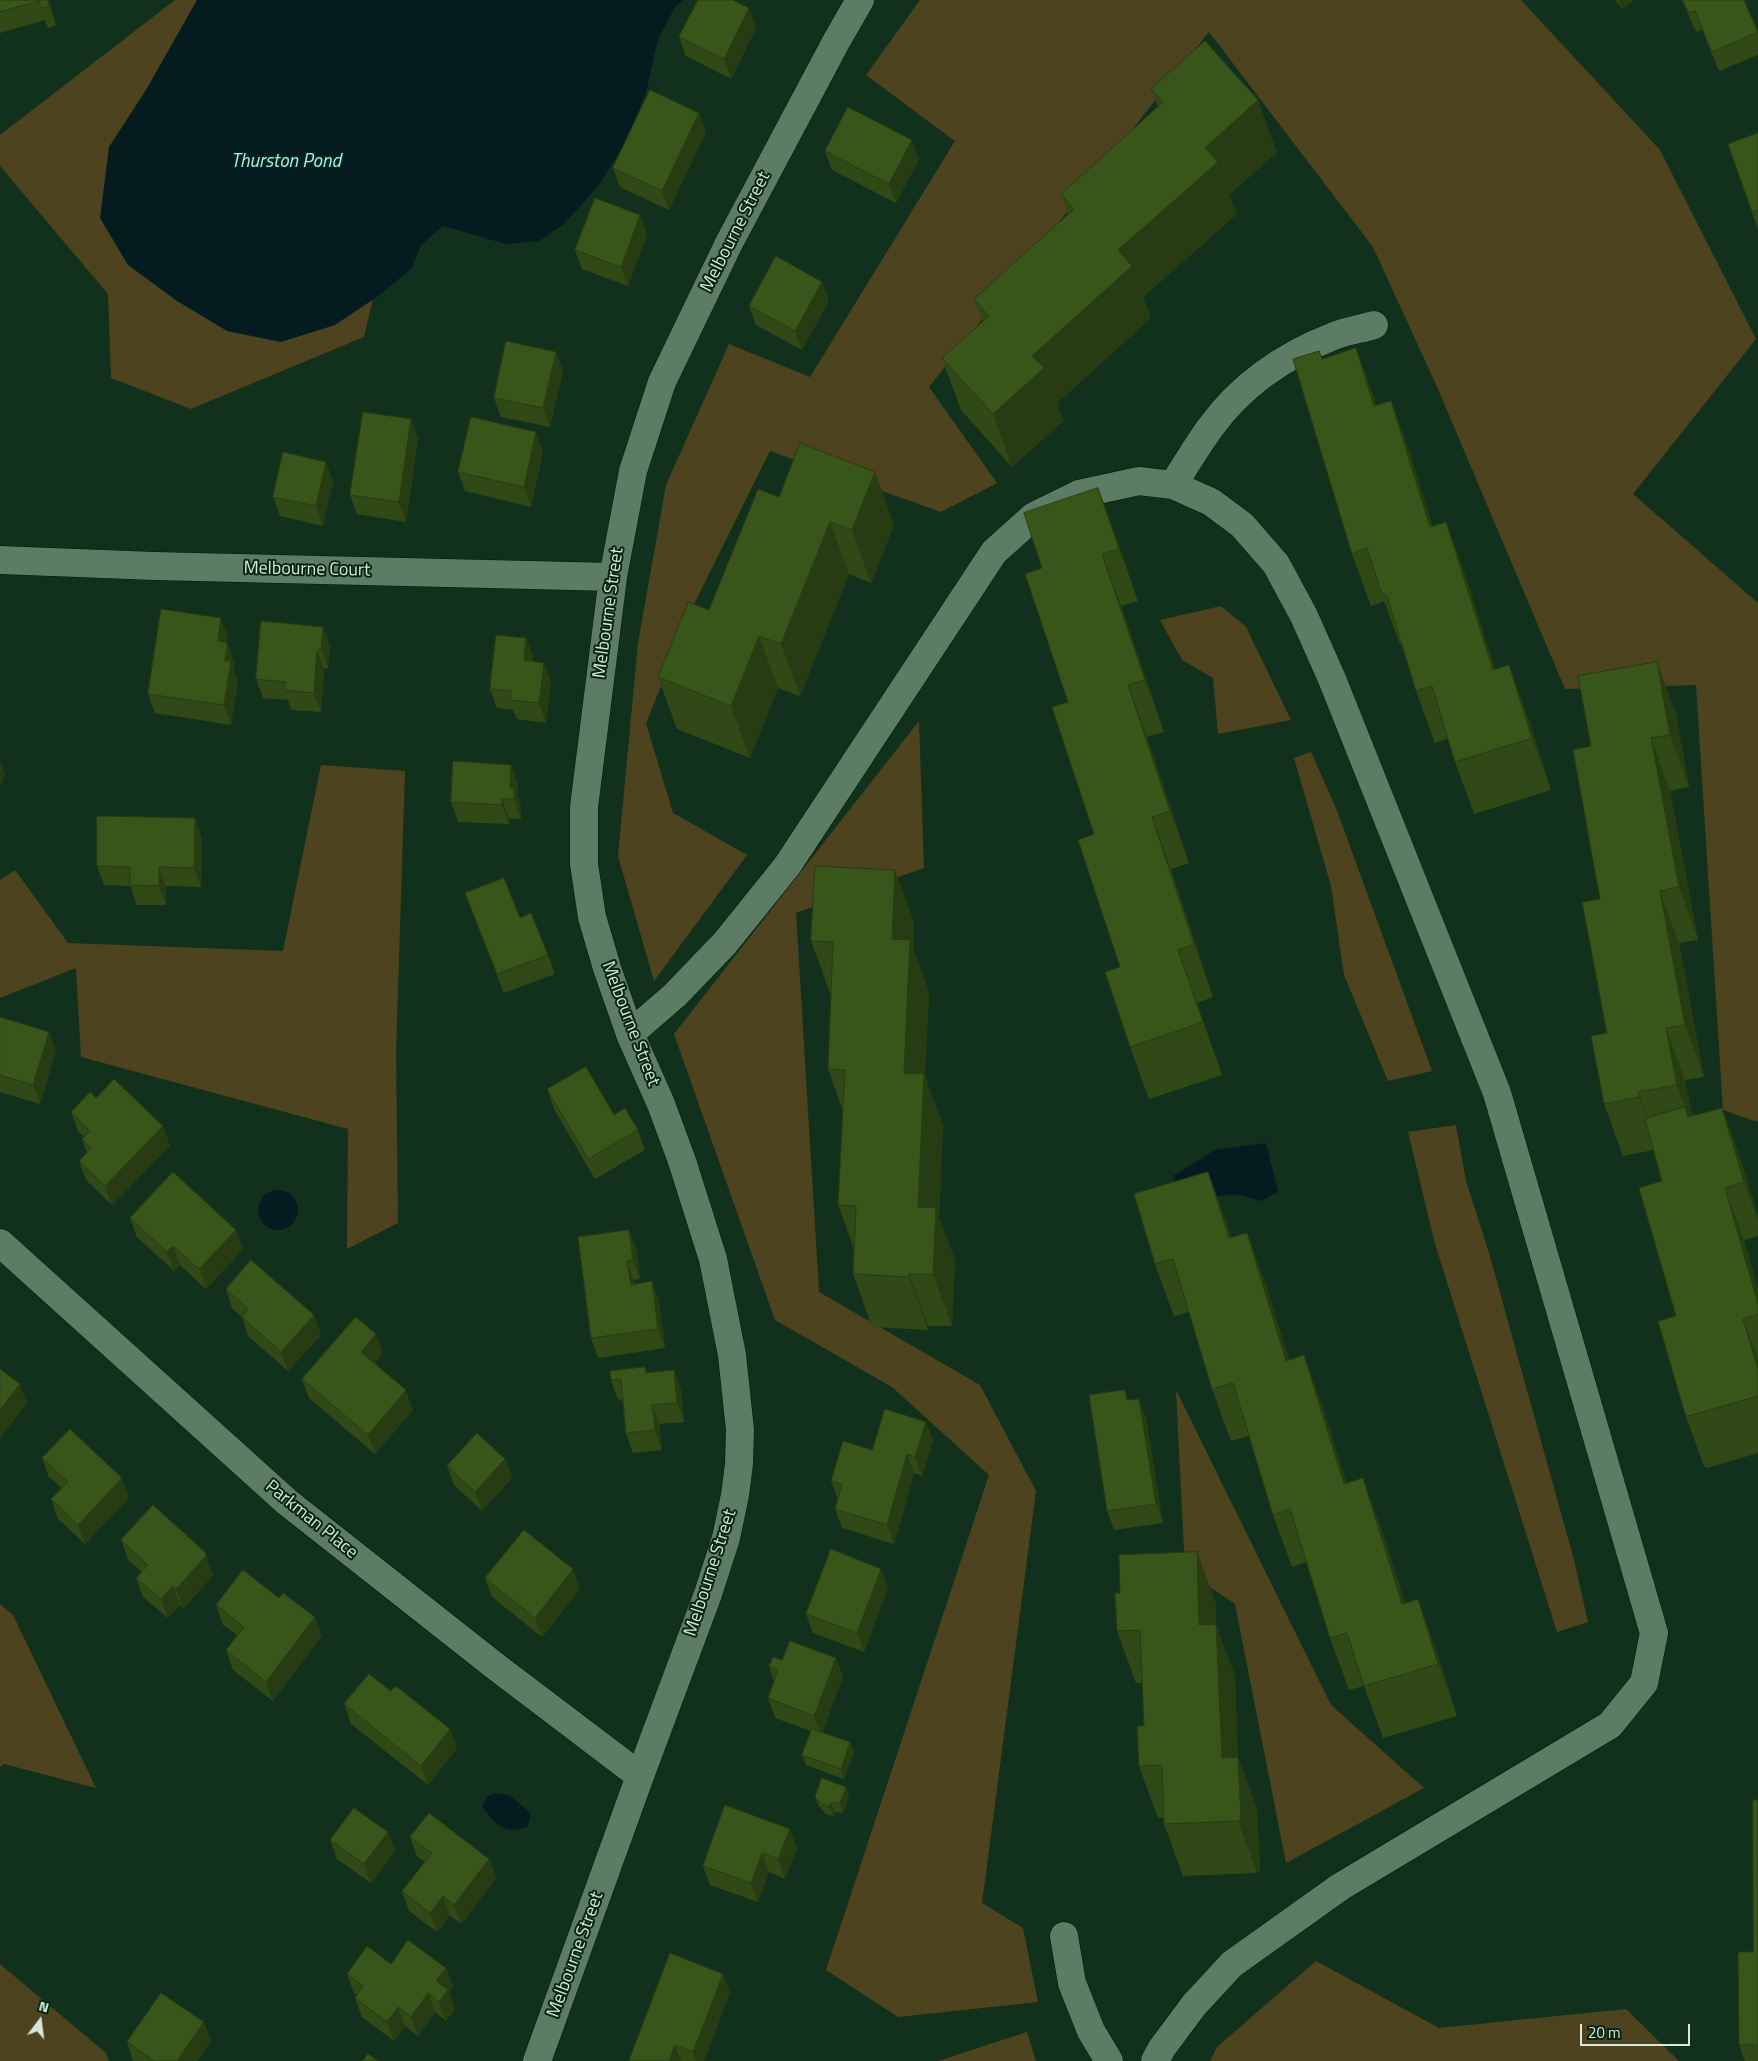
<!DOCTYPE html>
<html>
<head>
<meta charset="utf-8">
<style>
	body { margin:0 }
	#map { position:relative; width:1758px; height:2061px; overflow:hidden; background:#12311c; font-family:"Titillium Web",sans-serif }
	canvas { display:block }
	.north { position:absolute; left:15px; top:1996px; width:50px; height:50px; -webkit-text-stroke:4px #072712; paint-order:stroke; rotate:15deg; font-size:14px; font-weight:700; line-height:20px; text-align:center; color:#d7e9db }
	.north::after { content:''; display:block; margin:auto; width:18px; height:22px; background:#d7e9db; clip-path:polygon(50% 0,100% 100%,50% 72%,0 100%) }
	.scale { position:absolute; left:1580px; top:2024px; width:110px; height:22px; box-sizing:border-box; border:2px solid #d7e9db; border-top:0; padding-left:6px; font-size:15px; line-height:18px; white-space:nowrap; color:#d7e9db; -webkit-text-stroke:4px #072712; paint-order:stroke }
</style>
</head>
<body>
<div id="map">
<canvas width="1758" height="2061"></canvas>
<div class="north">N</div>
<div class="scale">20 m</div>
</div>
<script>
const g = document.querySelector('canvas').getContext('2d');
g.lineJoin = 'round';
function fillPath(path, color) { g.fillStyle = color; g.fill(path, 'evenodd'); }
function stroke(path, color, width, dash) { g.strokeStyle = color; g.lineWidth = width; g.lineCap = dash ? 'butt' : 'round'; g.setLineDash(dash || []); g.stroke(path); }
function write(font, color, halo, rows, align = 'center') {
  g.font = font + ' "Titillium Web",sans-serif'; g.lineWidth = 4; g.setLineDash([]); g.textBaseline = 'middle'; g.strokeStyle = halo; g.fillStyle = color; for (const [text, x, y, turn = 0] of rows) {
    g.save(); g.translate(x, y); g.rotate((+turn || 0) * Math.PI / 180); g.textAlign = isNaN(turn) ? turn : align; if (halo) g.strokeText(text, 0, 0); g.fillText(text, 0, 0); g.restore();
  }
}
const green = new Path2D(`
	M175,0H264L389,230L364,337L191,409L111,378L108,294L0,166V135Z
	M920,0H1521L1660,150L1756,339L1633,494L1758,603V1122L1723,1110L1696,685L1565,689L1438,389L1373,247L1209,32L929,387L997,483L941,512L770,451L696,600L646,723L673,813L747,855L654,981L618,856L638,643L666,485L729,344L810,377L955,141L866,75Z
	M1221,606L1246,627L1291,720L1218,734L1213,678L1182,660L1160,620Z
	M919,721L924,868L796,913L819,1292L980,1385L1036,1491L982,1903L1023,1928L1038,2002L898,2017L826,1970L989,1475L892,1387L775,1320L674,1034Z
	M1311,752L1336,808L1432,1071L1388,1081L1344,975L1331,886L1294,758Z
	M321,765L405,771L396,1052L398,1223L347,1249L348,1129L81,1057L76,968L0,998V880L15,870L68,943L283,951Z
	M1456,1125L1466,1181L1489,1253L1574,1560L1588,1622L1557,1632L1435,1244L1408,1132Z
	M1176,1390L1331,1705L1424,1788L1286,1863L1235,1604L1185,1570Z
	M0,1604L13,1615L96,1788L4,1764L0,1767Z
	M1316,1961L1439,2028L1626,2009L1679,2061H1210L1217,2047Z
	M0,1964L106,2053L109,2061H0Z
	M1027,2032L1036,2061H938Z`);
const water = new Path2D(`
	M197,0H683L675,7L658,39L646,93L627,140L599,185L564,224L539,241L506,244L443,226L421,245L412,268L377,297L335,325L281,342L227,331L177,301L128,265L100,218L109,147L146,90Z
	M1266,1143L1278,1192L1261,1201L1235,1194L1183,1202L1173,1176L1215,1150Z
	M258 1210a20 20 0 1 1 40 0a20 20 0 1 1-40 0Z
	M494,1793L509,1795L531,1813L528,1826C505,1837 495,1823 482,1806L487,1797Z`);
const minor = new Path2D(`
	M1173,485C1185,466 1197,446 1210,428C1241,385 1285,355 1334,336C1347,331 1361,329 1374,325
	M0,560L154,566L613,577
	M630,1034L675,995L725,943L787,866L994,552L1034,516L1079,494L1139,481L1173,485L1211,502L1242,525L1276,564L1304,616L1332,679L1497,1093L1654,1633L1644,1683L1610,1725L1340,1887L1232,1964L1194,2005L1162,2048L1155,2061
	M0,1243L287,1502L495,1666L640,1776
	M1064,1936L1072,1983L1091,2031L1109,2061
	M537,2061L640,1776L708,1594L726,1538L735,1495L739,1464L740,1430L732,1355L713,1259L682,1161L661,1104L630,1034L607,968L592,917L584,864V807L613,577L633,471L662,382L729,243L837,40L860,0`);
const wall = new Path2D(`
	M0,0H49L56,25L48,28L45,20L0,33Z
	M1615,0H1634L1622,9Z
	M1682,0H1744L1758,33V55L1719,71L1702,30L1696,32Z
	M756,28L731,79L686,56L679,37Z
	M1151,89L1277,152L1229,195L1237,214L1143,297L1151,318L1057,403L1063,421L1012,467L961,410L942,358L983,322L974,299L1068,215L1061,194L1158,107Z
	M699,113L706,132L669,210L620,187L613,168Z
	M1758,133V230L1752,212Z
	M825,151L919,159L896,203L832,170Z
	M647,234L628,286L582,269L575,250Z
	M822,282L829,301L802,350L756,325L749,306Z
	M1319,351L1322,359L1377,405L1391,401L1410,453L1432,526L1465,574L1495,669L1528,717L1551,790L1474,814L1455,762L1448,739L1435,743L1416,691L1402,646L1400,644L1384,601L1371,606L1352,554Z
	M556,352L563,371L550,427L501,417L494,398Z
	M418,438L406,522L357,514L350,495Z
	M543,452L531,507L465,491L458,472Z
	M333,481L323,526L280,516L273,497Z
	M779,497L894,525L871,583L849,574L800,696L778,688L750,758L677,729L658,677L709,610Z
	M1117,540L1138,601L1121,606L1164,732L1147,737L1189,863L1171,869L1213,997L1197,1003L1222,1075L1149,1099L1130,1047L1120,967L1042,568Z
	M261,621L330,646L328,668L324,669L321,712L291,710L288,700L263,698L256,679Z
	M228,637L227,643L234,662L233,668L238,681L231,725L155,713L148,694Z
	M526,638L533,657V661L551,682L546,723L517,719L513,710L497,708L490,689Z
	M1676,714L1689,787L1670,791L1698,940L1679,943L1704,1077L1685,1080L1692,1116L1722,1108L1741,1160L1758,1217V1236L1744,1240L1758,1290V1453L1707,1468L1704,1466L1685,1414L1676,1316L1662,1181L1654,1150L1623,1156L1604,1104L1607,1033L1600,899L1591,746Z
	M518,784V797L521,807V819L509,818V824L458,822L451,802Z
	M195,818L202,838L201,887L166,886V905H137L130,886L104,885L97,866Z
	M465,893L520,918L548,955L555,974L504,993Z
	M914,922L913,948L929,992L925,1076L943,1126L939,1218L955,1260L952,1326H928V1330L872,1327L853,1274L854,1249L838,1205L843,1111L828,1069L831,993H830L811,941Z
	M0,1017L49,1032L56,1051L40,1104L0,1092Z
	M547,1089L614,1115L638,1130L645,1150L595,1179L554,1109Z
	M96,1098L163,1126L170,1146L112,1205L86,1180L79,1161L87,1153L82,1139L84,1137L78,1131L71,1112Z
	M1208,1172L1231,1238L1247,1233L1266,1285L1289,1360L1323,1407L1346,1483L1382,1530L1405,1603L1437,1652L1457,1716L1383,1738L1364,1686L1349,1690L1330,1638L1307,1562L1292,1567L1273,1515L1249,1436L1231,1441L1212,1389L1189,1312L1174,1316L1155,1264Z
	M130,1218L236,1230L243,1249L206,1289L180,1265L174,1271L137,1237Z
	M629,1230L636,1249L640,1279L634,1280L635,1284L652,1281L659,1301L665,1348L598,1358L591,1338Z
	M226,1289L321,1335L288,1371L248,1336L242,1317L232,1308Z
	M383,1353L375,1363L413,1410L375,1454L309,1398L302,1379Z
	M645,1367L647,1372L681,1389L684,1422L659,1424L662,1450L633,1453L626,1433L622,1399L618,1400L611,1380Z
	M1129,1400L1146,1418L1163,1523L1114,1530L1107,1511Z
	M926,1422L933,1441L922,1476L914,1473L894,1544L842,1528L835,1509L838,1500L831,1481L872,1450Z
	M42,1458L122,1478L129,1498L85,1544L58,1519L51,1499L62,1488L49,1477Z
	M505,1459L512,1478L482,1511L454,1485L447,1466Z
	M121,1540L212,1571L213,1575L183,1609L180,1605L168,1618L143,1597L136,1578L142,1572L128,1560Z
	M1197,1552L1216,1604V1625L1235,1676L1238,1757L1257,1809L1260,1870L1257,1873L1183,1876L1164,1824V1818H1158L1139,1766L1144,1726L1142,1683H1136L1117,1631L1120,1593Z
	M881,1569L888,1588L864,1652L813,1633L806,1614Z
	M485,1578L580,1589L542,1637L492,1597Z
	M279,1598L322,1636L273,1701L233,1670L226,1650L237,1635L223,1625L216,1605Z
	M836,1658L843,1677L822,1733L850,1742L854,1752L844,1779L806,1765L802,1755L811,1731L775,1718L768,1698L774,1681L769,1666L782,1660Z
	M391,1691L450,1729L457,1748L428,1785L351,1724L344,1704Z
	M846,1787L849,1797L843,1813L835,1812L833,1816L826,1814L819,1806L815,1797Z
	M1758,1800V2061H1745L1739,2045L1753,1952Z
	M725,1805L797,1848L785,1879L769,1872L758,1902L710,1885L703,1866Z
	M388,1832L395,1851L371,1883L337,1859L330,1840Z
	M410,1837L489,1859L496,1878L461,1924L450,1915L437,1932L409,1911L402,1891L425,1862L417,1856Z
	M391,1964L446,1968L453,1987L449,1992L455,2009L446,2021L435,2012L418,2036L405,2026L394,2041L362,2017L355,1998L357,1995L354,1993L347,1974Z
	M723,1974L730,1993L704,2061H629Z
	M204,2022L211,2041L197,2061H133L127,2042Z`);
const shadedWall = new Path2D(`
	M48,0H49L56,25L49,6Z
	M1619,0H1634L1622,9Z
	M749,8L756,28L731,79L724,59Z
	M1258,100L1277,152L1229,195L1237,214L1143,297L1151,318L1057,403L1063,421L1012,467L993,414L1032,356L1118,250L1205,148Z
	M699,113L706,132L669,210L662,191Z
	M912,140L919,159L896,203L889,184Z
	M640,215L647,234L628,286L621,267Z
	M822,282L829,301L802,350L795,331Z
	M1356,348L1375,400L1393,458L1374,406Z
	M556,352L563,371L550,427L543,408Z
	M1391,401L1410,453L1449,579L1430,527Z
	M411,419L418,438L406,522L399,502Z
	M536,432L543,452L531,507L524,487Z
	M326,462L333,481L323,526L316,506Z
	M875,472L894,525L871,583L852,530Z
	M1098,488L1117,540L1138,601L1119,549Z
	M830,522L849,574L800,696L781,644Z
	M1446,522L1465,574L1512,722L1493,670Z
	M1102,554L1121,606L1164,732L1145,680Z
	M221,618L228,637L224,661L218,641Z
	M323,627L330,646L328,668L321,649Z
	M759,636L778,688L750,758L731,706Z
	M526,638L533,657L531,680L524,660Z
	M227,643L234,662L233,668L238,681L231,725L224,705L225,661Z
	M317,650L324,669L321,712L314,693Z
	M1657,662L1676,714L1689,787L1670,735Z
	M544,663L551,682L546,723L539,703Z
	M1509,665L1528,717L1551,790L1532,738Z
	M1128,685L1147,737L1189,863L1170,811Z
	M1651,738L1670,791L1698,940L1679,887Z
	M0,760L5,774L0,788Z
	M511,765L518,784V797L521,807V819L510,788Z
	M502,799L509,818V824L502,805Z
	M1152,817L1171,869L1213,997L1194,944Z
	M195,818L202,838L201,887L194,868Z
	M159,867L166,886V905L159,886Z
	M895,870L914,922L913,948L929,992L925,1076L943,1126L939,1218L955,1260L952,1326L933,1274L918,1207L904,1073L892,939Z
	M1660,891L1679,943L1704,1077L1685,1025Z
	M1178,950L1197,1003L1222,1075L1203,1022Z
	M1666,1028L1685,1080L1696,1136L1688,1117L1685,1108L1677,1085Z
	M49,1032L56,1051L40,1104L33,1085Z
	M1638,1092L1657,1144L1658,1149L1639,1097Z
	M1722,1108L1741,1160L1758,1217V1221L1744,1182Z
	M163,1126L170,1146L112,1205L105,1186Z
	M1208,1172L1227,1224L1248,1291L1229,1238Z
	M1725,1188L1744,1240L1758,1290V1304Z
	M236,1230L243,1249L206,1289L199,1269Z
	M629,1230L636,1249L640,1279L633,1260Z
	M1247,1233L1266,1285L1305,1413L1286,1361Z
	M173,1246L180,1265L174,1271L167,1252Z
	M627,1261L634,1280L638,1304L631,1285Z
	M909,1274L928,1326V1330L909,1277Z
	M652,1281L659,1301L665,1348L658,1329Z
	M314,1315L321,1335L288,1371L281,1352Z
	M1743,1319L1758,1359V1369Z
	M376,1334L383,1353L368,1371L361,1352Z
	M1304,1355L1323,1407L1363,1536L1344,1484Z
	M674,1370L681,1389L684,1422L677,1403Z
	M20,1384L27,1403L0,1438V1410Z
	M406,1390L413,1410L375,1454L368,1435Z
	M1139,1399L1146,1418L1163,1523L1156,1504Z
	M652,1405L659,1424L662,1450L655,1430Z
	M926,1422L933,1441L922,1476L915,1457Z
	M907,1454L914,1473L894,1544L887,1525Z
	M505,1459L512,1478L482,1511L475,1492Z
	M122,1478L129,1498L85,1544L78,1525Z
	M1363,1478L1382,1530L1421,1656L1402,1604Z
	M205,1552L213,1575L183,1609L176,1589Z
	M1197,1552L1216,1604V1625L1235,1676L1238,1757L1257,1809L1260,1870L1257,1873L1238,1821L1222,1758L1199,1625Z
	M573,1569L580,1589L542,1637L535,1618Z
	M881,1569L888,1588L864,1652L857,1633Z
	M173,1586L180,1605L168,1618L161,1599Z
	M1418,1599L1437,1652L1457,1716L1438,1664Z
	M315,1617L322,1636L273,1701L266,1682Z
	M836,1658L843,1677L821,1735L814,1716Z
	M450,1729L457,1748L428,1785L421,1766Z
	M850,1742L854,1752L844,1779L841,1769Z
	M846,1787L849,1797L843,1813L840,1803Z
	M831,1803L835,1812L833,1816L829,1807Z
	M790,1829L797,1848L785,1879L778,1859Z
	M388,1832L395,1851L371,1883L364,1864Z
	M762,1853L769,1872L758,1902L751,1883Z
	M489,1859L496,1878L461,1924L454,1905Z
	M443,1896L450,1915L437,1932L430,1913Z
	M446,1968L453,1987L449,1992L455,2009L446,2021L439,2002L436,1981Z
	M723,1974L730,1993L704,2061H696L693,2052Z
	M428,1993L435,2012L418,2036L411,2017Z
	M398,2007L405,2026L394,2041L387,2022Z
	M204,2022L211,2041L197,2061H177Z
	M675,2045L681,2061H669Z`);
const building = new Path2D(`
	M0,0H48L49,6L41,8L39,1L0,12Z
	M698,0H733L749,8L724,59L679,37Z
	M1683,0H1744L1758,32L1712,52L1695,11L1689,13Z
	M1205,41L1258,100L1205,148L1218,162L1118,250L1132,266L1032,356L1044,368L993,414L942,358L989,316L974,299L1074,209L1061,194L1163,102L1151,89Z
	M650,90L699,113L662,191L613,168Z
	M848,107L912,140L889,184L825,151Z
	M1758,133V210L1752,212L1728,144Z
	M595,198L640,215L621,267L575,250Z
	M776,256L822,282L795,331L749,306Z
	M506,341L556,352L543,408L494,398Z
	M1356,348L1374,406L1391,401L1430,527L1446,522L1493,670L1509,665L1532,738L1455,762L1432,686L1416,691L1387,596L1381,592L1367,548L1352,554L1293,359L1319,351L1322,359Z
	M363,412L411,419L399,502L350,495Z
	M471,417L536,432L524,487L458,472Z
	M800,443L875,472L852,530L830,522L781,644L759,636L731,706L658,677L688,602L709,610L758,489L779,497Z
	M283,452L326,462L316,506L273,497Z
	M1098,488L1119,549L1102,554L1145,680L1128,685L1170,811L1152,817L1194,944L1178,950L1203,1022L1130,1047L1105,972L1120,967L1078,840L1094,834L1052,707L1068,702L1025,574L1042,568L1024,513Z
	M161,609L221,618L218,641L227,643L225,661H231L224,705L148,694Z
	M261,621L323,627L321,649L317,650L314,693L284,690L285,682L256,679Z
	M496,635L526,638L524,660L544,663L539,703L510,700L511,691L490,689Z
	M1657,662L1670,735L1651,738L1679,887L1660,891L1685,1025L1666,1028L1677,1085L1638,1092L1639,1097L1604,1104L1591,1036L1607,1033L1582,902L1600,899L1573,750L1591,746L1578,676Z
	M453,761L511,765L510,788H514V799H502V805L451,802Z
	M97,816L195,818L194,868L159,867V886L130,885V867L97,866Z
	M815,866L895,870L892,939L910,940L904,1073L924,1074L918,1207L936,1208L933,1274H909V1277L853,1274L856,1206L838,1205L845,1070L828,1069L833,942L811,941Z
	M504,878L520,918L531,913L548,955L497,974L465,893Z
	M0,1017L49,1032L33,1085L0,1075Z
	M586,1067L614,1115L625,1108L638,1130L588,1159L547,1089Z
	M114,1079L163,1126L105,1186L79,1161L91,1148L82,1139L90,1131L71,1112L90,1092L96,1098Z
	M1685,1107L1688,1117L1722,1108L1744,1182L1725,1188L1758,1304V1314L1743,1319L1758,1369V1396L1688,1416L1685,1414L1658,1321L1676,1316L1639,1188L1662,1181L1645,1119Z
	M173,1172L236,1230L199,1269L173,1246L167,1252L130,1218Z
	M1208,1172L1229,1238L1247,1233L1286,1361L1304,1355L1344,1484L1363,1478L1402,1604L1418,1599L1438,1664L1364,1686L1347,1633L1330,1638L1290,1509L1273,1515L1233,1383L1212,1389L1173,1259L1155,1264L1134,1194Z
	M629,1230L633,1260L627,1261L631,1285L652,1281L658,1329L591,1338L578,1237Z
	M251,1260L314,1315L281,1352L242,1317L248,1309L226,1289Z
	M356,1317L376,1334L361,1352L406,1390L368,1435L302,1379Z
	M645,1367V1373L674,1370L677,1403L652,1405L655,1430L626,1433L621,1379L611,1380L610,1371Z
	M0,1369L20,1384L0,1410Z
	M1125,1390L1127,1400L1139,1399L1156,1504L1107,1511L1089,1395Z
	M885,1409L926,1422L915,1457L907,1454L887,1525L835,1509L842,1484L831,1481L843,1441L872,1450Z
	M70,1429L122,1478L78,1525L51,1499L68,1482L42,1458Z
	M477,1433L505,1459L475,1492L447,1466Z
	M153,1505L205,1552L206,1556L176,1589L173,1586L161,1599L136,1578L148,1565L121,1540Z
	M524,1530L573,1569L535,1618L485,1578Z
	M831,1549L881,1569L857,1633L806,1614Z
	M1197,1552L1199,1625L1216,1624L1222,1758L1238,1757L1241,1818L1238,1821L1164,1824L1162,1765L1139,1766L1137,1726H1144L1140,1630L1117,1631L1115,1593H1120L1119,1555Z
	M243,1570L279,1598L283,1593L315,1617L266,1682L226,1650L244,1627L216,1605Z
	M790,1641L836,1658L814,1716L768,1698L778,1670L769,1666L773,1657L782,1660Z
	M369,1674L391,1691L396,1686L450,1729L421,1766L344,1704Z
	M812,1729L850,1742L841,1769L802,1755Z
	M822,1778L846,1787L840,1803H831L829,1807L822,1804L815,1797Z
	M1753,1800H1758V2045H1739L1738,1952H1753Z
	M725,1805L790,1829L778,1859L762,1853L751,1883L703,1866Z
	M354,1808L388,1832L364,1864L330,1840Z
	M429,1813L489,1859L454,1905L443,1896L430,1913L402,1891L432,1853L410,1837Z
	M408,1940L446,1968L436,1981L448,1990L439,2002L428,1993L411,2017L398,2007L387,2022L355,1998L363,1986L347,1974L367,1946L391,1964Z
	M670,1953L723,1974L693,2052L675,2045L669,2061H629Z
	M161,1993L204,2022L177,2061H154L127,2042Z
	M368,2054L379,2061H363Z`);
const streetNames = [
	["Melbourne Street",736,232,-63],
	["Melbourne Court",307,570,1],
	["Melbourne Street",609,613,-82],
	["Melbourne Street",630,1024,69],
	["Parkman Place",311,1520,39],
	["Melbourne Street",711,1573,-72],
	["Melbourne Street",576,1955,-70]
];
const waterNames = [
	["Thurston Pond",286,162]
];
fillPath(green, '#4e431f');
fillPath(water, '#041c20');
stroke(minor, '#001905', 29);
stroke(minor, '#5c7d63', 28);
fillPath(wall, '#304916');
fillPath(shadedWall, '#273c12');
fillPath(building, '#38551a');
stroke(building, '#273c12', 1);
write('18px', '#d7e9db', '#072712', streetNames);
write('italic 19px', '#a7eefd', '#072712', waterNames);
</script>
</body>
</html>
